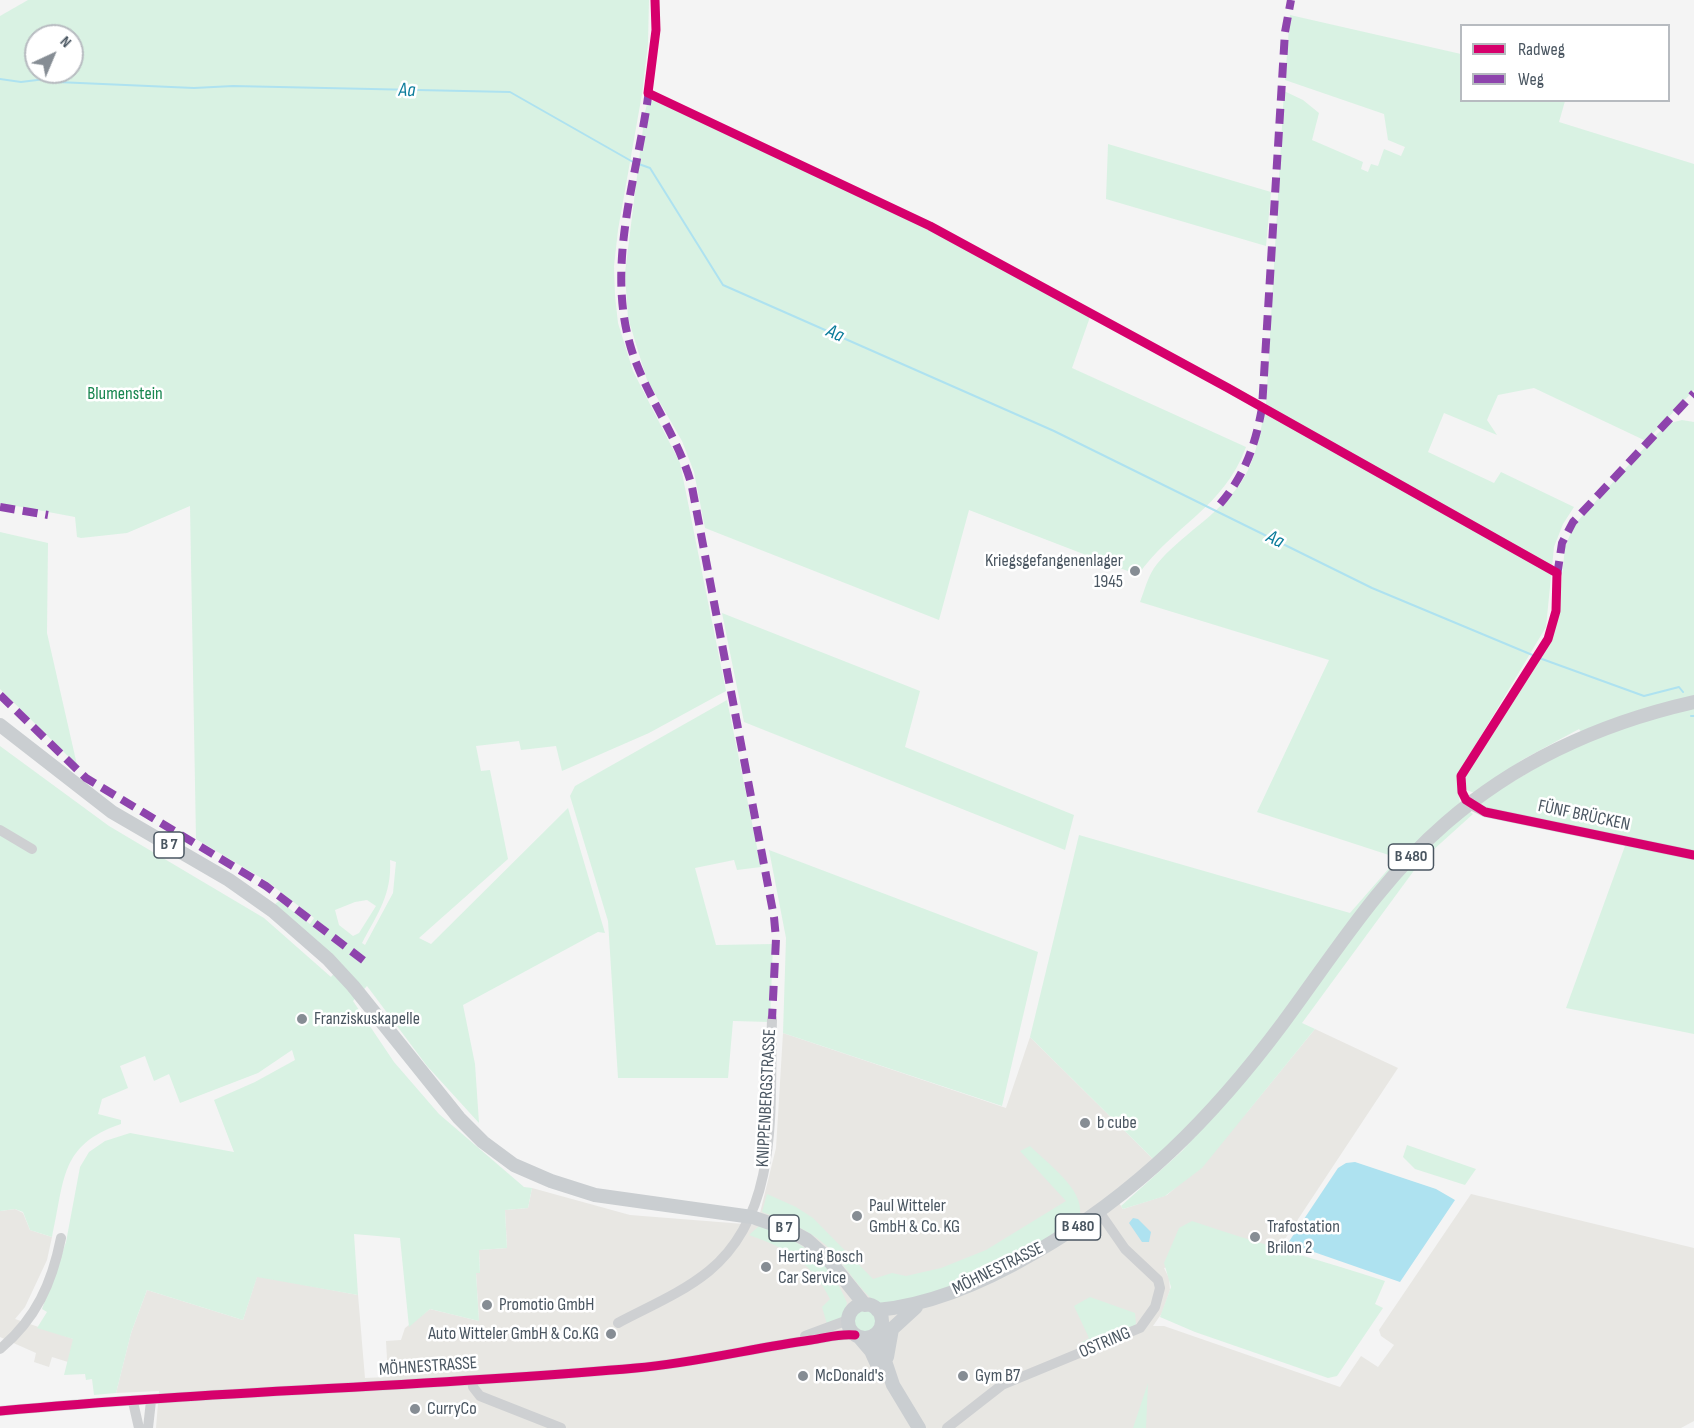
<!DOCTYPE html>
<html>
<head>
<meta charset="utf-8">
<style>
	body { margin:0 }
	#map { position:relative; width:1694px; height:1428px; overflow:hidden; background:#f4f4f4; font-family:"Sofia Sans Condensed",sans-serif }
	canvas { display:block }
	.legend { position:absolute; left:1460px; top:24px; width:210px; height:78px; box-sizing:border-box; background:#fff; border:2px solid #b7bbc0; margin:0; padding:8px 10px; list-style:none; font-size:18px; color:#4a5661 }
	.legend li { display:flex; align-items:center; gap:12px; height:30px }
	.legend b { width:30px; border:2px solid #b7bbc0 }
	.north { position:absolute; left:24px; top:24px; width:60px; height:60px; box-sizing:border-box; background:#fff; border:2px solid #b7bbc0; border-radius:50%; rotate:44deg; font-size:16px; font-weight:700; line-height:24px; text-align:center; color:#4a5661 }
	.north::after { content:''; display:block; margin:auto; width:21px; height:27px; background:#868d94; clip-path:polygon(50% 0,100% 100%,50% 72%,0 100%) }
</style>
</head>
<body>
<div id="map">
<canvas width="1694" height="1428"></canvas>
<ul class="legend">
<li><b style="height:8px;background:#d6006c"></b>Radweg</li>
<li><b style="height:8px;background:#8e44ad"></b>Weg</li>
</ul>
<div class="north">N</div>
</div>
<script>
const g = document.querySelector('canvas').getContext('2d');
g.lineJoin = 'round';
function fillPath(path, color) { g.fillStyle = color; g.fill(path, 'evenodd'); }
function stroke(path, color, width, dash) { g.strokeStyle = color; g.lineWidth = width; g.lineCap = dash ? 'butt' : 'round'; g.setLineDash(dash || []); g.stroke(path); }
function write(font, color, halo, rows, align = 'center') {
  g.font = font + ' "Sofia Sans Condensed",sans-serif'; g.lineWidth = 5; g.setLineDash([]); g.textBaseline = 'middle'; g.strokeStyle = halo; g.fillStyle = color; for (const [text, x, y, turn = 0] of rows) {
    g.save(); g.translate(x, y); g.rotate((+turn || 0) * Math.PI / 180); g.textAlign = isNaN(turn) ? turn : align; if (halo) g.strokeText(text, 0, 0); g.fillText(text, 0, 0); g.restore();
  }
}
const commercial = new Path2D(`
	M1315,1029L1398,1068L1279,1248L1264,1246L1164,1268L1169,1278L1170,1290L1162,1313L1153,1326H1164L1340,1387L1361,1356L1378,1367L1394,1345L1381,1336L1379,1330L1471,1194L1694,1248V1421L1681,1428H156L159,1391L116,1393L131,1333L147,1290L243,1320L257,1276L358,1295L365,1378L388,1377L386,1341L401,1340L405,1328L430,1309L479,1321L476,1273L480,1272L479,1250L507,1248L505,1210L528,1208L532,1188L630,1215L757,1225L776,1148L783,1033L1006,1108L1030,1037L1154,1160L1113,1194L1123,1209L1167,1195L1183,1181L1248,1111Z
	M15,1209L23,1213L30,1230L52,1237L47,1260L25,1307L15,1319L74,1339L68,1362L52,1357L49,1367L34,1362L36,1353L0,1337V1211Z`);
const green = new Path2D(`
	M28,0H649L648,44L642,94L618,230L614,266L615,296L618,323L633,371L680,463L726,691L649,733L562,771L556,746L521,750L519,741L476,746L481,771L490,770L508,859L419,938L431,944L568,808L605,933L598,932L463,1005L475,1064L479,1123L427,1066L367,986L353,1001L394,1062L439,1114L524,1187L532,1188L528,1208L505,1210L507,1248L479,1250L480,1273H476L479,1321L430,1309L409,1327L400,1238L354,1234L358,1295L257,1277L243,1320L147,1290L131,1333L116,1393L94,1395L92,1379L86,1380L85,1374L64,1375L73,1339L37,1328L47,1312L42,1309L66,1242L80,1167L89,1152L105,1141L130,1133L234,1152L214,1100L255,1082L295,1060L292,1050L258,1073L180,1103L169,1074L154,1081L145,1056L120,1066L128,1088L102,1099L98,1114L121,1120V1124C59,1145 65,1180 52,1237L30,1230L23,1212L15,1209L0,1211V746L109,826L264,918L331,977L342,964L275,904L279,901L310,924L314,918L268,882L196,839L190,506L127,533L81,538L77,537L75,517L0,503V16ZM36,36H72V72H36ZM390,860L396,862L393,893L365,945L362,943C378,913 392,894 390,860ZM367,900L376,906L359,933L353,936L339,925L335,910L355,902Z
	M1290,15L1461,54L1462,100L1565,101L1559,122L1694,164V390L1646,441L1534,388L1498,395L1487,420L1497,435L1444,413L1428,452L1494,483L1501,472L1574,507L1563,524L1554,547L1546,627L1460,771L1457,784L1460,803L1230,1084L1154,1160L1030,1037L1079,835L1350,913L1398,858L1257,812L1329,660L1140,602C1145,589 1148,575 1157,564C1181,535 1216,517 1240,484C1256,461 1260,432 1266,405L1284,91L1303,100L1319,113L1312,140L1363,162L1361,169L1368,172L1371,164L1378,166L1384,149L1401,156L1405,147L1388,140L1384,114L1285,80Z
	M656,99L930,230L1090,317L1072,368L1246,447C1224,508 1172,526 1138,575L969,510L939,620L705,528L694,472L682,441L647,380L628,318L625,273L645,112L647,104Z
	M1108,144L1271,192L1266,246L1106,199Z
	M1682,420L1694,422V1034L1566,1008L1625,846V839L1480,808L1479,802L1586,738L1579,729L1522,760L1475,793L1466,790L1465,772L1537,664L1553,635L1558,616L1565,547L1574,525L1657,434L1670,423Z
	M0,532L48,543L47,633L77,765L0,689Z
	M722,613L920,691L905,747L1074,815L1065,850L744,722Z
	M727,700L761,867L737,870L734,860L695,868L716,945L773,944L770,1022L733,1021L728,1078H618L608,921L570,796L575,786Z
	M1469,811L1473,814L1421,861L1302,1023L1315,1029L1202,1168L1165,1196L1123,1209L1121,1206L1182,1151L1223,1106L1381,900L1411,864Z
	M769,850L1038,952L1002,1106L783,1033L786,938Z
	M1407,1145L1476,1169L1465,1185L1415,1169L1403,1157Z
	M1030,1146C1048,1164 1084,1189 1080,1215C1025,1261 949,1295 878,1304C859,1290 848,1269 832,1251C813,1231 787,1221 762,1212L767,1194L796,1207L813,1218L873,1279L892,1273L906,1276L941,1268L986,1250L1066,1201L1020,1151Z
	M1192,1221C1256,1243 1320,1260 1385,1281L1375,1304L1383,1308L1337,1376L1328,1378L1195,1332L1160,1317L1171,1287L1164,1263L1179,1228Z
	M759,1226C802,1240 831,1262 847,1303L842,1318L827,1324L822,1307L830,1299C812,1262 786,1248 749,1235Z
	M1090,1297L1135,1313L1136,1324L1128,1330L1078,1349L1077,1345L1089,1338L1074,1306Z
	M852 1322a13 13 0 1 1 26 0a13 13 0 1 1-26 0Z
	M1148,1383L1146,1428H1133Z`);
const water = new Path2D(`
	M1355,1162L1436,1189L1455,1200L1400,1282L1288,1243L1338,1168L1346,1163Z
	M1133,1218L1138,1219L1151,1232L1149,1242H1142L1129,1223Z`);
const stream = new Path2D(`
	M0,79L21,82L45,79L57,82L194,88L233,86L510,92L633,162L650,168L723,285L1054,431L1372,588L1542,659L1644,696L1679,687L1683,692
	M1691,716H1694`);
const minor = new Path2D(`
	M1469,804L1485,812L1694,855
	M0,830L32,849
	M618,1323C648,1307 682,1293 709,1271C782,1211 769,1103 772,1019
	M805,1336L848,1320
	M0,1349C36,1319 52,1283 61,1238
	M473,1380V1387L480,1396L561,1428
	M133,1402L139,1428
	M0,1411C212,1391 425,1387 636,1368C695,1363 753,1348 811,1340C826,1338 840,1333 855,1335
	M148,1428L151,1401
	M947,1428L1002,1385L1140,1328L1155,1307L1160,1288L1158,1280L1125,1249L1100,1213`);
const major = new Path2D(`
	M0,725L112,812L229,880L273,911L328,959L353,986L459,1118L483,1142L514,1165L551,1181L595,1195L752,1217L787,1229L807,1240L828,1259L865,1305
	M848 1321a17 17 0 1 1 34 0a17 17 0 1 1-34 0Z
	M877,1310C933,1305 986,1281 1034,1253C1137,1194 1213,1117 1283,1023C1334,954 1381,879 1446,823C1518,760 1601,723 1694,702
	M876,1334L893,1385L919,1428
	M859,1337L871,1351L880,1371
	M887,1357L892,1329L916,1307`);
const quiet = new Path2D(`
	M649,90C638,176 605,262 631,348C646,397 679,437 692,487L774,917L776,939L772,1019
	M1220,504C1245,475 1255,446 1262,408L1285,32L1291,0
	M0,507L48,515
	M1557,576L1562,543L1573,522L1694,393
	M0,695L86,778L266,886L367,963`);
const cycleway = new Path2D(`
	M655,0L656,30L648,93L930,226L1228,388L1557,573L1556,611L1548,639L1461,776L1462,792L1466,800L1485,812L1694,855
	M0,1411C212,1391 425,1387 636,1368C695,1363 753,1348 811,1340C826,1338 840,1333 855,1335`);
const markers = [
	[1135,571,6,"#868d94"],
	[302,1019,6,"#868d94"],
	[1085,1123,6,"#868d94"],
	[857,1216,6,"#868d94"],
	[1255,1237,6,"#868d94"],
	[766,1267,6,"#868d94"],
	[487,1305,6,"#868d94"],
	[611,1334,6,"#868d94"],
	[803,1376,6,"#868d94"],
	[963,1376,6,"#868d94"],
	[415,1409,6,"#868d94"]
];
const shields = [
	[169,845,30],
	[1411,857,45],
	[1078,1227,45],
	[784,1228,30]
];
const shieldNames = [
	["B 7",169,845],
	["B 480",1411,857],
	["B 480",1078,1227],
	["B 7",784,1228]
];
const parkNames = [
	["Blumenstein",125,394]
];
const poiNames = [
	["Kriegsgefangenenlager",1123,561,"right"],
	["1945",1123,582,"right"],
	["Franziskuskapelle",314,1019],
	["b cube",1097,1123],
	["Paul Witteler",869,1206],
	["GmbH & Co. KG",869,1227],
	["Trafostation",1267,1227],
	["Brilon 2",1267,1248],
	["Herting Bosch",778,1257],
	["Car Service",778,1278],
	["Promotio GmbH",499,1305],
	["Auto Witteler GmbH & Co.KG",599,1334,"right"],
	["McDonald's",815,1376],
	["Gym B7",975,1376],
	["CurryCo",427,1409]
];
const streetNames = [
	["FÜNF BRÜCKEN",1584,816,12],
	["KNIPPENBERGSTRASSE",767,1098,-87],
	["MÖHNESTRASSE",998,1269,-26],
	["OSTRING",1105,1343,-23],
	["MÖHNESTRASSE",428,1367,-4]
];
const waterNames = [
	["Aa",407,91,1],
	["Aa",835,334,24],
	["Aa",1275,540,26]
];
fillPath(commercial, '#e8e7e3');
fillPath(green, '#d9f2e3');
fillPath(water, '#aee2f0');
stroke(stream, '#aee2f0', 2);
stroke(minor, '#ced0d2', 10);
stroke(major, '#caced1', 14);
stroke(quiet, '#8e44ad', 8, [15, 8]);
stroke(cycleway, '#d6006c', 9);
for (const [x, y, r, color] of markers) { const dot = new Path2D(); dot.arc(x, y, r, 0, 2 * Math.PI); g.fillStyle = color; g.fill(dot); stroke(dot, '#fff', 2); }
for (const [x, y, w] of shields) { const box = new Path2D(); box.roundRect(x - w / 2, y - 13, w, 26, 4.5); g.fillStyle = '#fff'; g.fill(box); stroke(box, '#4a5661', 1.5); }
write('bold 16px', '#4a5661', null, shieldNames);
write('18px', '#17864f', '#fff', parkNames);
write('18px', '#4a5661', '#fff', poiNames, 'left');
write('18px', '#4a5661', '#fff', streetNames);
write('italic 20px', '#0c7c9b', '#fff', waterNames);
</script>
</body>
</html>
